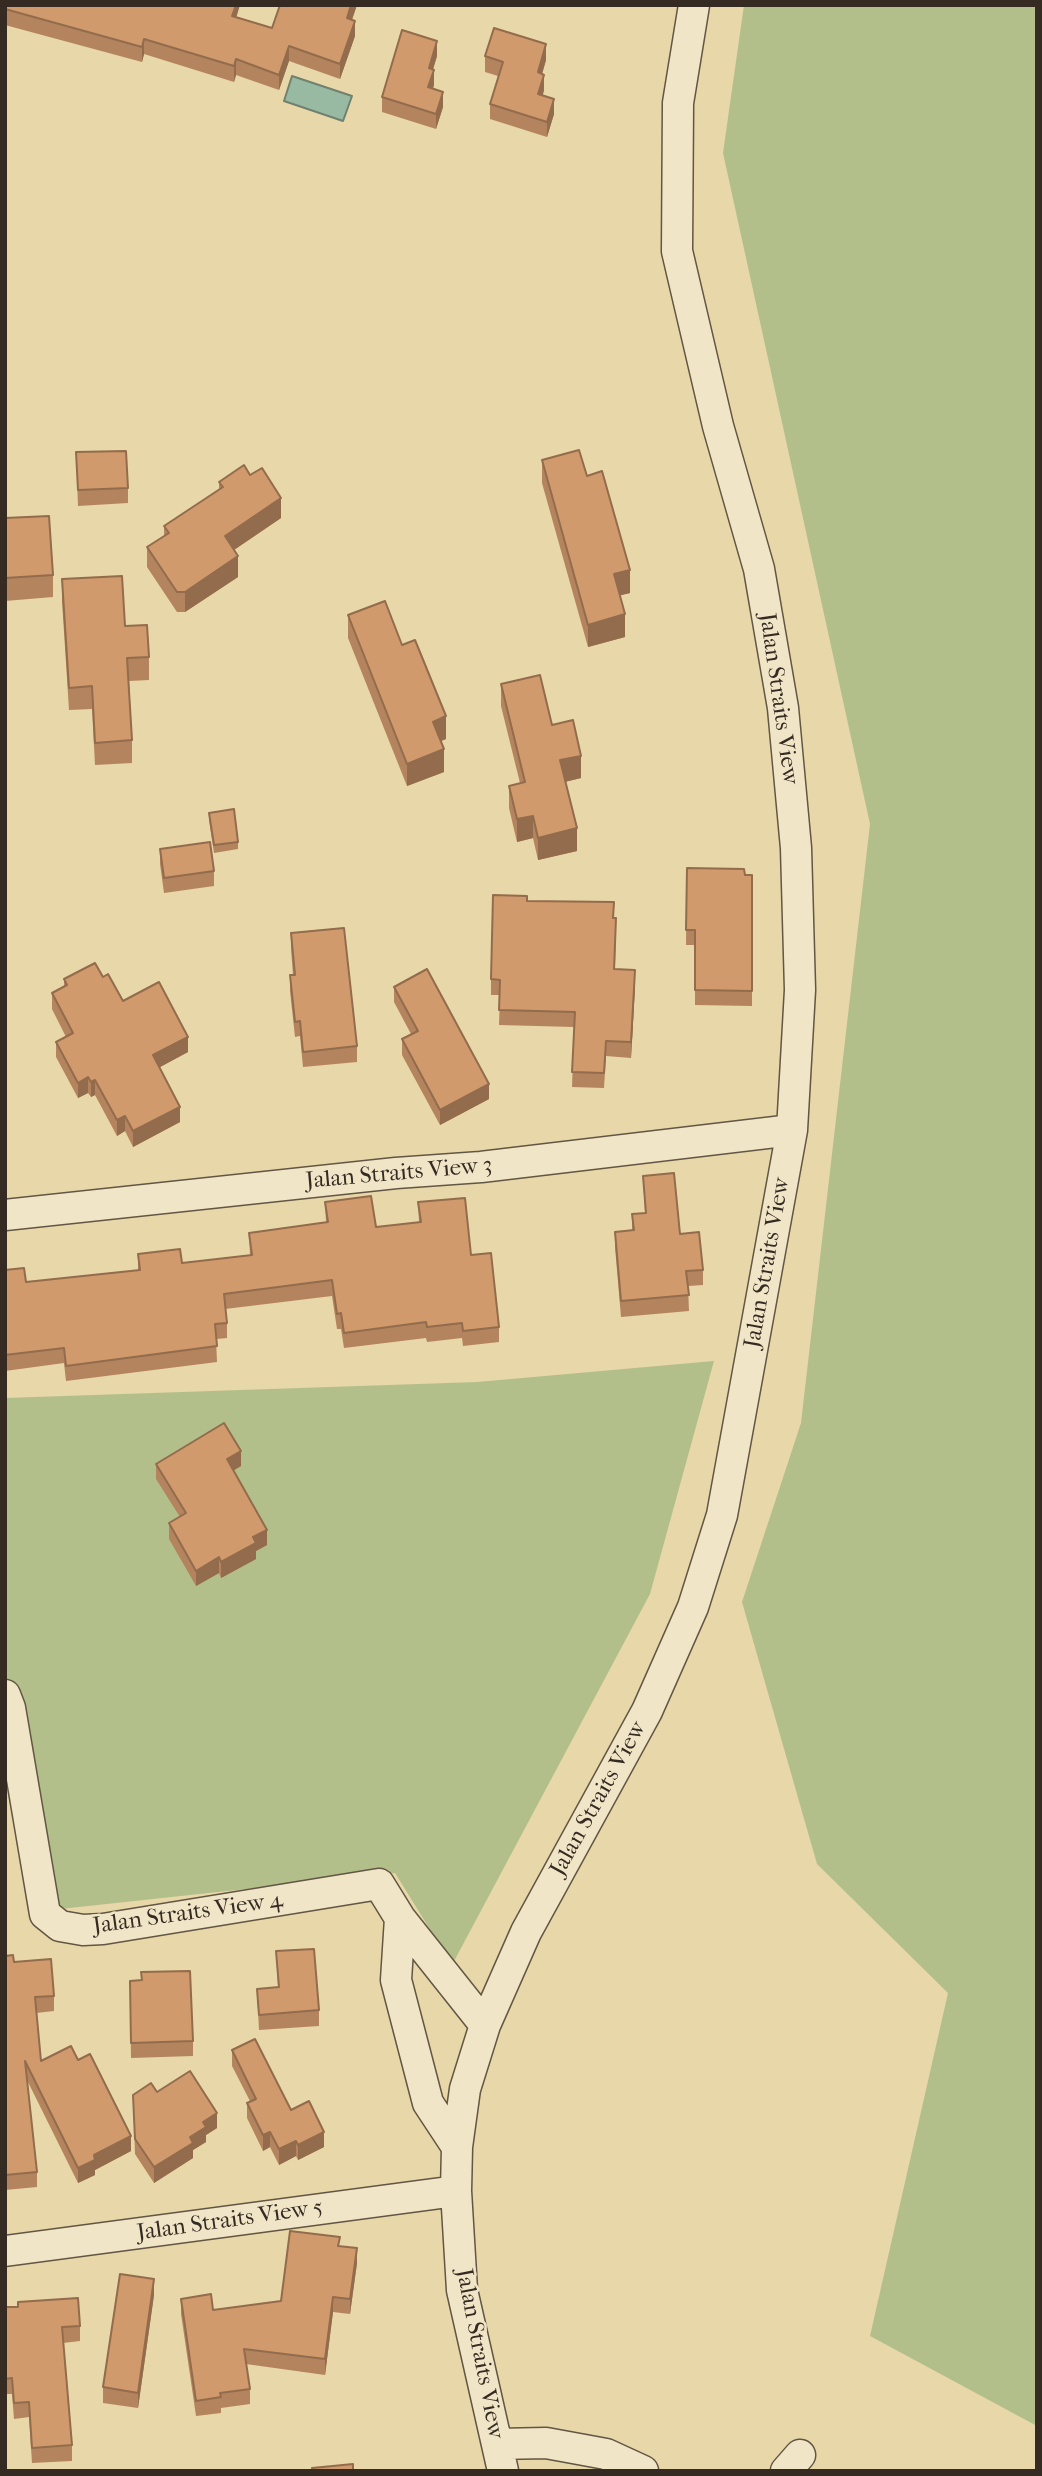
<!DOCTYPE html>
<html>
<head>
<meta charset="utf-8">
<style>
	body { margin:0 }
	#map { position:relative; width:1042px; height:2476px; overflow:hidden; background:#e8d7a8; font-family:"IM FELL French Canon",serif }
	canvas { display:block }
	.frame { position:absolute; inset:0; border:7px solid #352b23; pointer-events:none }
</style>
</head>
<body>
<div id="map">
<canvas width="1042" height="2476"></canvas>
<div class="frame"></div>
</div>
<script>
const g = document.querySelector('canvas').getContext('2d');
g.lineJoin = 'round';
function fillPath(path, color) { g.fillStyle = color; g.fill(path, 'evenodd'); }
function stroke(path, color, width, dash) { g.strokeStyle = color; g.lineWidth = width; g.lineCap = dash ? 'butt' : 'round'; g.setLineDash(dash || []); g.stroke(path); }
function write(font, color, halo, rows, align = 'center') {
  g.font = font + ' "IM FELL French Canon",serif'; g.lineWidth = 5; g.setLineDash([]); g.textBaseline = 'middle'; g.strokeStyle = halo; g.fillStyle = color; for (const [text, x, y, turn = 0] of rows) {
    g.save(); g.translate(x, y); g.rotate((+turn || 0) * Math.PI / 180); g.textAlign = isNaN(turn) ? turn : align; if (halo) g.strokeText(text, 0, 0); g.fillText(text, 0, 0); g.restore();
  }
}
const green = new Path2D(`
	M744,5H1037V2426L870,2336L948,1993L817,1864L742,1602L801,1423L870,824L723,153Z
	M714,1361L650,1594L452,1965L395,1873L60,1909L5,1687V1398L477,1382Z`);
const water = new Path2D(`
	M292,76L352,96L343,121L284,101Z`);
const minor = new Path2D(`
	M5,1215L396,1173L481,1167L792,1130
	M5,1695L10,1708L45,1914L60,1926L83,1930L103,1929L379,1884L400,1918L485,2025
	M400,1918L396,1980L428,2103L457,2147
	M5,2251L456,2191
	M497,2444L546,2443L606,2454L643,2471
	M503,2471L462,2290L456,2191L457,2147L465,2089L485,2025L526,1932L647,1711L693,1607L722,1515L792,1130L800,990L796,848L783,708L759,569L718,426L677,251L678,103L694,5
	M786,2471L800,2455`);
const wall = new Path2D(`
	M5,5L236,18L272,28L280,5H357L352,20L355,36L340,79L289,61L279,90L236,75L234,82L144,54L142,62L5,25Z
	M437,56L433,69L434,85L433,89L443,107L436,129L382,112V97Z
	M485,56L546,60L542,74L544,90L543,95L554,114L547,137L490,119V104L498,76L485,72Z
	M76,452L128,488V503L78,506Z
	M542,460L587,476L630,593L620,595L625,637L588,647L542,483Z
	M250,475L281,518L234,550L238,577L185,612H177L147,567V547L164,536V526L219,490V482Z
	M5,518L53,575V597L5,601Z
	M62,579L125,626L149,657V680L129,681L132,740V763L95,765L92,709L69,710L62,601Z
	M348,615L402,645L446,739L441,741L444,772L407,786L348,638Z
	M501,684L552,725L581,778L565,782L577,851L538,860L533,838L517,842L509,808V786L520,783L501,706Z
	M209,813L238,842V849L214,853L209,820Z
	M160,849L214,871V886L164,893L160,864Z
	M687,868L752,875V1006L695,1005V945H686Z
	M527,901L614,918L616,933L615,969L635,986L631,1058L606,1056L604,1088L572,1087L574,1027L499,1025L500,995H491V979Z
	M291,933L357,1046V1062L303,1067L300,1036L295,1037L290,991V975H293L291,948Z
	M103,977L123,1001L188,1052L159,1067L180,1122L133,1147L125,1131L117,1136L95,1095L91,1097L88,1093L78,1098L56,1057V1042L66,1037L52,1009V993L64,987V979Z
	M394,987L489,1099L440,1125L402,1055V1039L411,1034L394,1002Z
	M643,1176L703,1270V1285L688,1286L689,1311L621,1317L615,1247V1232L632,1230V1214L645,1213Z
	M325,1202L376,1227L419,1222L418,1202L471,1255L499,1327V1342L463,1346L462,1338L427,1342L426,1338L344,1348L341,1329H337L332,1296L225,1309L227,1323V1338L216,1339L217,1362L66,1381L64,1363L5,1371V1270L26,1282L138,1270V1254L182,1263L250,1255L249,1233L326,1222Z
	M156,1464L241,1466L233,1471L267,1545L256,1551V1559L221,1578L219,1573L196,1586L169,1539V1523L180,1517L156,1479Z
	M276,1951L319,2010V2026L259,2030L257,1989L278,1987Z
	M5,1956L54,1996V2011L36,2013L41,2061L78,2060L131,2151L95,2170V2175L78,2183L27,2080L37,2172V2187L5,2190Z
	M130,1981L193,2041V2056L131,2058Z
	M232,2050L291,2110L324,2147L298,2160L296,2156L279,2165L270,2147L263,2151L247,2118V2103L250,2101L232,2066Z
	M157,2092L217,2128L206,2135V2142L193,2150V2158L154,2183L135,2154L133,2095Z
	M340,2246L357,2263L350,2314L333,2312L325,2375L246,2364L250,2389V2404L221,2408V2413L196,2416L181,2314V2299L213,2310L281,2301Z
	M154,2295L138,2408L103,2403V2387Z
	M5,2307L80,2326V2341L63,2343L72,2445V2461L32,2463L29,2417L14,2419L12,2394H5Z`);
const shadedWall = new Path2D(`
	M236,5H240L232,32V16Z
	M351,5H357L347,33V18Z
	M355,21V36L340,79V64Z
	M144,39V54L142,62V47Z
	M437,41V56L429,83V68Z
	M546,44V60L538,88V72Z
	M289,46V61L279,90V75Z
	M236,59V75L234,82V66Z
	M434,70V85L428,102V87Z
	M544,75V90L538,109V94Z
	M443,92V107L436,129V114Z
	M554,99V114L547,137V122Z
	M281,498V518L225,556V536Z
	M238,556V577L185,612V592Z
	M630,570V593L614,597V574Z
	M625,614V637L588,647V625Z
	M446,716V739L433,744V722Z
	M444,749V772L407,786V764Z
	M581,756V778L560,783V760Z
	M533,816V838L517,842V819Z
	M577,828V851L538,860V838Z
	M635,970V986L631,1058V1042Z
	M188,1037V1052L153,1071V1055Z
	M88,1077V1093L78,1098V1083Z
	M95,1080V1095L91,1097V1082Z
	M489,1084V1099L440,1125V1110Z
	M180,1107V1122L133,1147V1131Z
	M125,1116V1131L117,1136V1120Z
	M241,1451V1466L227,1474V1459Z
	M267,1530V1545L256,1551V1559L221,1578V1562L253,1537Z
	M219,1557V1573L196,1586V1571Z
	M217,2113V2128L206,2135V2142L193,2150V2158L154,2183V2167L190,2137L203,2122Z
	M270,2132V2147L263,2151V2135Z
	M324,2132V2147L298,2160V2145Z
	M131,2136V2151L95,2170V2175L78,2183V2168L94,2155Z
	M296,2141V2156L279,2165V2149Z
	M357,2248V2263L350,2314V2299Z
	M154,2279V2295L138,2408V2393Z
	M333,2297V2312L325,2375V2359Z`);
const building = new Path2D(`
	M5,5H236L232,16L272,28L280,5H351L347,18L355,21L340,64L289,46L279,75L236,59L234,66L144,39L142,47L5,9Z
	M494,28L546,44L538,72L544,75L538,94L554,99L547,122L490,104L503,62L485,56Z
	M402,30L437,41L429,68L434,70L428,87L443,92L436,114L382,97Z
	M579,450L587,476L602,471L630,570L614,574L625,614L588,625L542,460Z
	M126,451L128,488L78,490L76,452Z
	M244,465L250,475L262,468L281,498L225,536L238,556L185,592H177L147,547L169,533L164,526L223,487L219,482Z
	M49,516L53,575L5,578V518Z
	M122,576L125,626L147,625L149,657L127,658L132,740L95,743L92,686L69,688L62,579Z
	M385,601L402,645L415,640L446,716L433,722L444,749L407,764L348,615Z
	M540,675L552,725L573,720L581,756L560,760L577,828L538,838L533,816L517,819L509,786L525,782L501,684Z
	M234,809L238,842L214,845L209,813Z
	M210,842L214,871L164,878L160,849Z
	M687,868L744,869L745,875H752V991L695,990V930H686Z
	M493,895L527,896V901L614,902L613,918H616L614,969L635,970L631,1042L606,1041L604,1073L572,1072L575,1012L499,1010L500,980L491,979Z
	M344,928L357,1046L303,1052L300,1021L295,1022L290,975H295L291,933Z
	M95,963L103,977L108,974L123,1001L159,982L188,1037L153,1055L180,1107L133,1131L125,1116L117,1120L95,1080L91,1082L88,1077L78,1083L56,1042L73,1033L52,993L67,985L64,979Z
	M427,969L489,1084L440,1110L402,1039L418,1031L394,987Z
	M674,1173L680,1234L699,1232L703,1270L686,1271L689,1295L621,1301L615,1232L634,1230L632,1214L646,1213L643,1176Z
	M371,1196L376,1227L421,1222L418,1202L465,1198L471,1255L491,1253L499,1327L463,1331L462,1323L427,1327L426,1322L344,1333L341,1313L337,1314L332,1280L224,1294L227,1323L215,1324L217,1346L66,1366L64,1348L5,1355V1270L24,1268L26,1282L140,1270L138,1254L180,1249L182,1263L252,1255L249,1233L328,1222L325,1202Z
	M224,1423L241,1451L227,1459L267,1530L253,1537L256,1543L221,1562L219,1557L196,1571L169,1523L186,1513L156,1464Z
	M314,1949L319,2010L259,2015L257,1989L279,1987L276,1951Z
	M13,1955L14,1962L51,1959L54,1996L35,1997L41,2061L71,2046L78,2060L90,2054L131,2136L94,2155L95,2160L78,2168L25,2061L37,2172L5,2175V1956Z
	M190,1971L193,2041L131,2043L130,1981L142,1980L141,1972Z
	M255,2039L291,2110L309,2101L324,2132L298,2145L296,2141L279,2149L270,2132L263,2135L247,2103L256,2099L232,2050Z
	M190,2071L217,2113L203,2122L206,2127L190,2137L193,2143L154,2167L135,2139L133,2095L151,2083L157,2092Z
	M290,2231L340,2237L338,2246L357,2248L350,2299L333,2297L325,2359L244,2349L250,2389L220,2393L221,2397L196,2401L181,2299L211,2294L213,2310L281,2301Z
	M120,2274L154,2279L138,2393L103,2387Z
	M78,2298L80,2326L62,2327L72,2445L32,2448L29,2402L14,2403L12,2378L5,2379V2307H18V2302Z
	M353,2464V2471H312V2468Z`);
const streetNames = [
	["Jalan Straits View",778,699,82],
	["Jalan Straits View 3",399,1174,-5],
	["Jalan Straits View",768,1263,-80],
	["Jalan Straits View",599,1799,-61],
	["Jalan Straits View 4",188,1914,-8],
	["Jalan Straits View 5",230,2221,-8],
	["Jalan Straits View",479,2354,79]
];
fillPath(green, '#b3bf8a');
fillPath(water, '#98baa2');
stroke(water, '#70816f', 2);
stroke(minor, '#625644', 33);
stroke(minor, '#f0e5c6', 30);
fillPath(wall, '#b4845e');
fillPath(shadedWall, '#926c4c');
fillPath(building, '#d19a6d');
stroke(building, '#926c4c', 2);
write('23px', '#352b23', '#f0e5c6', streetNames);
</script>
</body>
</html>
